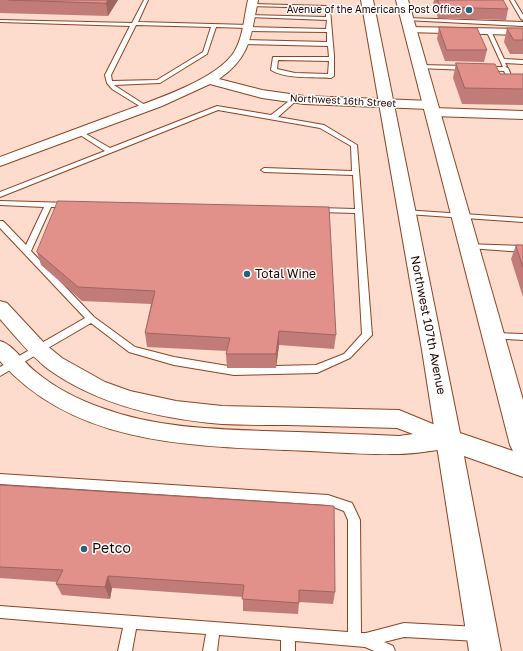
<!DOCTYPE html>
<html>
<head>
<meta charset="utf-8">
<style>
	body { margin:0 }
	canvas { display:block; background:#fddbcd }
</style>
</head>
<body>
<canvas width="523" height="651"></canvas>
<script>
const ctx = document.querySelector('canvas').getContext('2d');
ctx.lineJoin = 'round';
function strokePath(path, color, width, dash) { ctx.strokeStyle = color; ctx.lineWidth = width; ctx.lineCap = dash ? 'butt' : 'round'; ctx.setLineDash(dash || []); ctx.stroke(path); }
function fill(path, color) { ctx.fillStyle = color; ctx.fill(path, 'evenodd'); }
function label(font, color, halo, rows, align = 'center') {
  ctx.font = font + ' "Golos Text",sans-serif'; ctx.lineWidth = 3; ctx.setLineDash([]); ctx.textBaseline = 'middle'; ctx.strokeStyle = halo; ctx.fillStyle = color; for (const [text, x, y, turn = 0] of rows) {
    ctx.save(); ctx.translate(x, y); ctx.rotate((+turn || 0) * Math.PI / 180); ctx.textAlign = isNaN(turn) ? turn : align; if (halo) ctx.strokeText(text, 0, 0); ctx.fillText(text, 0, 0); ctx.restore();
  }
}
const lane = new Path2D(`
	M144,0h4l-10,22 111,3 1,1 -3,1 79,2 1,-9 -78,-3 -2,-1 2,-1 77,2v-7l-3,-2 -73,-2v-2h2l74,2 4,3 4,47v20l-3,2c-16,-1 -46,1 -60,-8l2,-13h56l-1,-11 -84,-2 -3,-2 3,-2 83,2v-10l-80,-1 -3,-2 3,-1 -31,-1 -9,27 -47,29 -46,2 34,22v2l-2,1 -34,-21 -5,-6 -2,-8 25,-49 -130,-4v-2l132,3zM136,25l75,2 -8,25 -46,28 -45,1 -1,-6zM278,60l51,1 -1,13 -33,-1 -18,-4z
	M510,0h4l9,15v5l-2,-1z
	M407,18l116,4v4l-118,-6v-1z
	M486,30l5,1 13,28 19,1v4l-18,-1 2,3 -2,1 3,1 3,7 12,1v4l-16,-2 -3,-7 -20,-1 -1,-1 3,-2h17z
	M420,65l47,1 3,2 -3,2 -49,-2 -1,-1z
	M293,98l5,1 -20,18 46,8 33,20 15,190 -22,23 -33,15 -83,2 -60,-10 -45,-13 -38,-29 -91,53v-9l85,-49 -85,-90v-7h3l23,24 18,-38 -44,-2v-4l71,2v4h-20l-20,44 63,66 41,30 39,10 60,10 82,-2 28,-11 18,-20 -7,-121 -37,-1 -4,-2 4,-2 37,1 -2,-34 -89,-3 -3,-2 3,-2 88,3 -1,-25 -31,-18 -102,-18 -218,87v-5l105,-41 -28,-18v-2h4l29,17 107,-42 54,9z
	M404,210l119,8v4l-116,-8 -4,-2z
	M466,244l57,2v6l-54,-4 -4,-2z
	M493,333l30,1v6l-33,-2 -2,-2z
	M0,474l328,21 24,8 8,17 1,113h5l38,-10 74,4 5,2 2,5 -2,5 -5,2 -74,-4 -20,5 9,4 2,5h-21l-9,-4 -70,-6v10h-14v-11l-62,-5 -2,16h-14l3,-17 -70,-5 -4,22h-14l5,-23 -123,-10v-12l348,26v-112l-4,-9 -16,-6 -328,-21z`);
const street = new Path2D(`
	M248,0h10c-7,35 -7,57 -39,79l43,11 42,6 127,5 5,1 1,3 -3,3 89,3v8l-91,-3 -5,-1 -2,-3 4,-3 -125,-5 -42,-6 -52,-14 -48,22 -162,60v-9c36,-13 72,-27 108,-40 34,-13 103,-34 124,-62 11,-14 12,-38 16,-55z
	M410,27l113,2v6l-117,-3 -1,-2 1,-2z
	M0,301l7,2 39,42 16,13 43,24 25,9 46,10 46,5 177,4 58,24 3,6 -3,6 -8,3c-17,1 -34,5 -51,5 -37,1 -75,-3 -112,-4 -101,-4 -214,-7 -286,-89v-20c14,4 24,22 36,31 19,16 43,28 66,36 51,19 107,21 161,23 45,1 91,3 136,5l14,-2 -16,-6c-36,-1 -72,-2 -109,-3 -22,0 -44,0 -66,-1 -61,-5 -124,-19 -174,-55 -18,-14 -33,-33 -48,-50z`);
const secondary = new Path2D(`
	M361,0h12l87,433 53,18 -3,-6 -114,-445h12l115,400v77l-59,-21 37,195h-32l-47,-301z`);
strokePath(lane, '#8b4422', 2);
strokePath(street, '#8b4422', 2);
strokePath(secondary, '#8b4422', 2);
fill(lane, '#fff');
fill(street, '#fff');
fill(secondary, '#fff');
fill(new Path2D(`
	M0,0h118l-10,16 -108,-3z
	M434,0h4l70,9 -2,11 -68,-2 -5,-14z
	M439,27l48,23 -3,12 -39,-1 -8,-22z
	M507,28h16v26h-13l-6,-12z
	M456,63l44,11h23v31l-61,-1 -9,-26z
	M516,245h7v52l-12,-38z
	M37,252l299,83 -2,14 -55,-4 -3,23h-49l-1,-14 1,-3 -80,-4 -2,-14 6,-29 -69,-3 -41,-36z
	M0,485l335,107 -2,12 -34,-2 -1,12 -55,-3v-14l-131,-9 -2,11 -48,-4 -6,-11 1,-2 -57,-4z`), '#c27c77');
fill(new Path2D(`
	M108,0h10l-10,16 -2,-13z
	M279,331v14l-3,23v-14z
	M108,576l4,12 -2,11 -5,-12z`), '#9e6561');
const building = new Path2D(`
	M9,0h99l-2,3z
	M438,0h65l5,9 -68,-2z
	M439,27l38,1 10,22h-40z
	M507,28h16v12h-9z
	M456,63l39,1 5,10h23v15l-58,-1z
	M58,201l271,6 7,128 -57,-4 -3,23h-50l4,-16 -85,-5 10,-42 -77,-4 -41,-35z
	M516,245h7v22z
	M0,485l334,21 1,86 -36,-2v13l-57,-4 2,-14 -136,-9 -3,11 -49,-3 7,-14 -63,-3z`);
fill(building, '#e2908a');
strokePath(building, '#9e6561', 1);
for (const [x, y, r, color] of [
	[469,10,4,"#246379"],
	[247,274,4,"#246379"],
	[84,549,4,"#246379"]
]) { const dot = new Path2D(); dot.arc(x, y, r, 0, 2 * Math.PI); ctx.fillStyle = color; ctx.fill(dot); strokePath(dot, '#fff', 1.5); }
label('10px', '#1f0400', '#fff', [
	["Avenue of the Americans Post Office",461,10]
], 'right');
label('10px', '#1f0400', '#fff', [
	["Northwest 16th Street",343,101,3]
]);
label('12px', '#1f0400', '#fff', [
	["Total Wine",255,274]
], 'left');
label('12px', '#1f0400', '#fff', [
	["Northwest 107th Avenue",428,325,79]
]);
label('14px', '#1f0400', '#fff', [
	["Petco",92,549]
], 'left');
</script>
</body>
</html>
